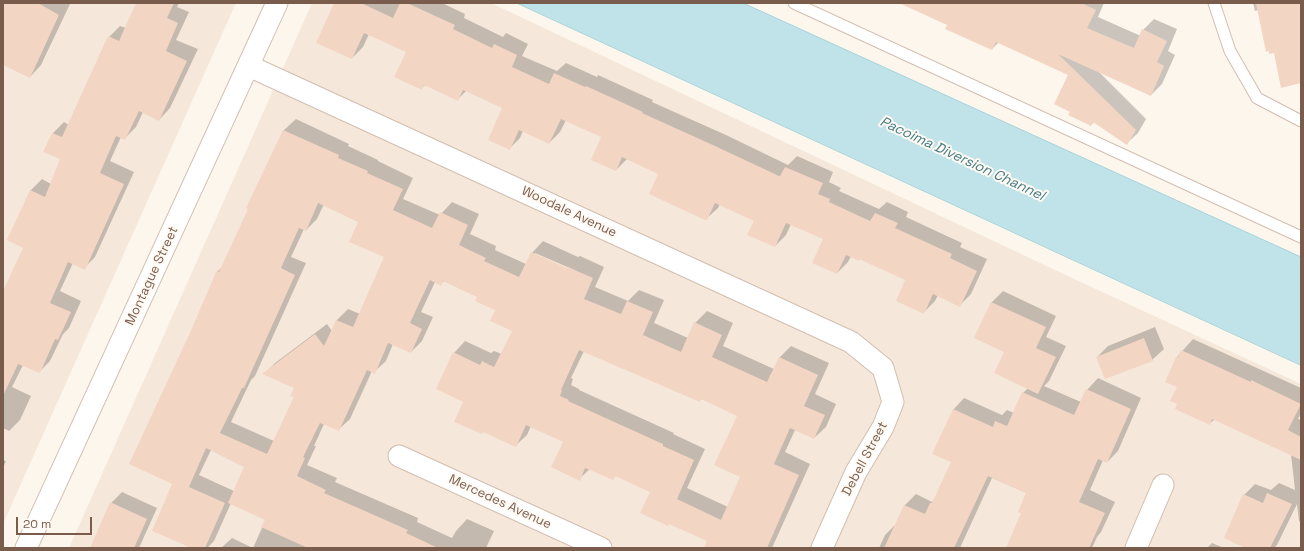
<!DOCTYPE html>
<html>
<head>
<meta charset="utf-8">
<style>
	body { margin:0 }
	#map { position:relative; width:1304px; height:551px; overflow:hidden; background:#fdf6ec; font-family:"Space Grotesk",sans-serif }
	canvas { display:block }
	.frame { position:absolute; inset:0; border:4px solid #7a5c4d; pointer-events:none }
	.scale { position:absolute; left:16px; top:517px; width:76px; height:18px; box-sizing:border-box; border:2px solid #7a5c4d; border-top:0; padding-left:5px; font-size:12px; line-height:14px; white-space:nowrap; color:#7a5c4d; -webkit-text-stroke:3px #fffaf3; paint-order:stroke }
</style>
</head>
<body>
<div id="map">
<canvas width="1304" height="551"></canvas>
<div class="frame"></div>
<div class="scale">20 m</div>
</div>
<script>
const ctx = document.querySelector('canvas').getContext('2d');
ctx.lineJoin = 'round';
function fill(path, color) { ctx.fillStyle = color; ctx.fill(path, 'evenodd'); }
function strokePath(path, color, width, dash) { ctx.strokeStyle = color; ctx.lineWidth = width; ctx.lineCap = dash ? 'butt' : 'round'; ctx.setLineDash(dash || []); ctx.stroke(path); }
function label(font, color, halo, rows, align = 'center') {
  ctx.font = font + ' "Space Grotesk",sans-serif'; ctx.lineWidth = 4; ctx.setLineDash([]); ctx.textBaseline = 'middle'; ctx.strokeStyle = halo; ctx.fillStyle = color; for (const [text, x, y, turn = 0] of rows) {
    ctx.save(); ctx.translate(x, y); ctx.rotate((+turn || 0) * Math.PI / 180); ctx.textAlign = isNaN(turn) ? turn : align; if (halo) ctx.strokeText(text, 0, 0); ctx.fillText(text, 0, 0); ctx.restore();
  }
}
fill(new Path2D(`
	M3,3h233l-233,521z
	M312,3h179l564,267 246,114v164h-1232z`), '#f5e8da');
const water = new Path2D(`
	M517,3h226l558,254v108z`);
fill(water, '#bfe3e8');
strokePath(water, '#a5d3da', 1);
fill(new Path2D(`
	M3,3l67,1 -29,61 -11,12 -27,-13z
	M137,3h42l-2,4 12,5 -13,28 22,9 -28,59 -11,12 -16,-8 -7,15 -11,11 -4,-1 -11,24 24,11 -39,85 -11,11 -11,-5 -13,28 21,10 -12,27 -6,6 -13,27 -11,11 -16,-7 -11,22 19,9 -11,24 -11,11 -6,-3v-139h2l20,-42 5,-56 12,-12 9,5 11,-25 -9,-26 11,-11 5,3 40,-88 11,-11 6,2z
	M336,3h106l23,11 -1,4 39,19 3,-4 22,11 -6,12 35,15 9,-8 31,14 1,-2 55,25 -1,2 74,33 62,30 9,-9 36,16 -4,10 12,6 -2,3 40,18 8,-7 21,10 -2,5 56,26 -2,4 27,12 -16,35 -11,11 -22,-10 -3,6 -11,11 -17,-32 -47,-22 -1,2 -8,-4 -3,6 -11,11 -13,-34 -33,-15 -5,11 -11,11 -20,-26 -35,-16 -2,4 -12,11 -46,-45 -33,-15 -11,11 -13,-33 -37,-17 -6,12 -11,11 -26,-12 -3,7 -11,11 -5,-41 -37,-18 -9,9 -32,-15 -5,5 -14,-37 -38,-18 -6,13 -11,11z
	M917,3h187l-6,14 43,19 2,-6 11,-11 23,10 -9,22 7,4 -13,29 -11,11 -53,-24 48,48 -8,14 -12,11 -31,-23 -4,4 -20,-14 -2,-37 -70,-32 -7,7 -44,-25z
	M1253,3h48v79l-27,-30 -16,-42 -3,1z
	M296,119l53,25 -1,2 30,14v1l35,17 -10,21 37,16 12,-13 27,12 -9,20 26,12 -1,4 31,14 6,-11 11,-12 35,16 2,-1 24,11 -9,20 33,14 11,-11 25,10 -10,23 34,15 7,-15 12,-12 26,12 -10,23 51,23 5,-11 12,-12 38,17 -14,31 21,10 -10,23 -12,11 -19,-8 -10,22 25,12 -38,84h-58l-6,-7 -57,-50 -35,-16 -3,4 -23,-10 -11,10 -15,-38 -33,-15 -4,9 -12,11 -31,-15 -2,2 -17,-32 -11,-48 11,-12 26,12 3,-2 8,3 12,-23 -18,-22 -18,-12 -34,-16 -4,3 -5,-2 -14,30 12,5 -11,24 -11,11 -18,-8 -7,17 -12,11 -2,-1 -22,48 -12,11 -14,-6 -10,22h2l-9,19 30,13 -2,4 83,36 -1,4 35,16 4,-7 11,-12 27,12 -8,17h-265l11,-10 21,10 13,-29 -35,-16 -17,38 -7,7h-15l-39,-18 21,-47 16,-147 28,-65 5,-5 27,-58 -2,-1 36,-77zM324,204l35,17 26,36 -25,57 -12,-5 -11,11 -5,11 -5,-7 -52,39 -11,11 31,13v9l-21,45 -43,-19 20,-42 4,-4 51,-113 -15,-6 13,-28 2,1 11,-11zM535,253l37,16 -1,2 -36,-16zM584,351l115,50 3,-2 36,16 3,61 -13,31 -41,-19 18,-39 -32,-15 1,-1 -95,-43v-1l-8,-4 2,-6 -2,-1zM211,450l34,17 -11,24 -35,-16z
	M1003,291l53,25 -10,21 20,9 -17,35 -5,5 37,16 6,-12 11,-12 43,20 -23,53 -11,11 -4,-2 -13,30 25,12 -14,30 -4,5 -5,11h-85l15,-35 5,-20 -35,-15 -32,70h-81l6,-13 11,-11 9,-19 11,-11 16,8 2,-2 18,-38 1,-52 11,-12 38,17 5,-5 7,3 9,-20 5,-5 -23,-36 -30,-14 17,-36z
	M1155,327l9,22 -12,11 -55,-3 11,-11z
	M1193,339l108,49v25l-3,6 3,1v102l-2,-1 -2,-17 -20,41 -3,3h-27l-3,-53 11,-11 16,6 8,-7 16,7 -4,-36 -76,-35 -6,5 -31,-20 -1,-47z
	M3,460l3,1 -3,7z
	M122,492l35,16 -18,40h-48l20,-45z
	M1212,543l12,5h-17z`), '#0003');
fill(new Path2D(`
	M3,3h35l21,12 -29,63 -27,-13z
	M136,3h38l-7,15 11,5 -12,28 21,10 -28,60 -20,-10 -14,29 -9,-4 -16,37 24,11 -39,86 -17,-8 -18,41 21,9 -13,28 -3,-1 -15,34 -22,-9 -15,32v-105l20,-43 -16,-8 23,-50 15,7 15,-38 -17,-7 9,-19 10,4 46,-101 11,5z
	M334,3h27l32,15 7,-15h7l48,22 -2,4 39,19 2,-4 23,11 -5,12 37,17 5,-11 31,14 1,-1 57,26 -1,1 73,33 64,30h1l5,-9 38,16 -5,11 12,5 -1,3 41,19 5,-8 23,10 -3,5 57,26 -2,4 27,13 -17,36 -27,-13 -9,20 -28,-13 9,-21 -46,-21v2l-13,-6 -9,19 -25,-11 11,-24 -37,-16 -11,24 -28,-12 7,-14 -39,-18 -8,17h-2l-56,-26 9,-20 -36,-17 -6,14 -25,-11 10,-23 -40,-18 -12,25 -30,-14 -9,20 -22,-10 14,-32 -39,-18 -5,11 -34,-16 -2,5 -28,-13 12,-25 -42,-19 -12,26 -36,-16z
	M899,3h182l15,7 -9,18 47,20 8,-19 25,12 -10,21 7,4 -13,30 -93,-42 78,76 -9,15 -34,-23 -2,4 -23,-11 2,-3 -16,-8 14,-29 -72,-33 -4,8 -47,-21 2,-4z
	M1256,3h45v80l-20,5 -7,-35 -5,1v-3l-3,1z
	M283,130l56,25 -1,3 30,13 -1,2 36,16 -10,21 39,18 8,-16 28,13 -9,20 27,13 -2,3 35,16 12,-25 36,16 1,-1 25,11 -9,21 37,15 6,-13 26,11 -10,23 38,17 13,-30 28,13 -10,22 55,25 12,-25 39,18 -14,31 21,9 -11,24 -24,-11 -16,36 25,11 -32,73h-63l3,-7 -38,-17 -1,2 -28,-13 10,-21 -35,-16 -2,4 -28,-12 -5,13 -29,-14 12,-25 -37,-17 -10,22 -33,-15 -1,2 -28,-12 9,-20 -27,-13 17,-37 27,13 2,-4 12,6 18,-36 -22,-10 5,-11 -20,-9 2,-4 -34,-16 -2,5 -11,-6 -20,43 12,6 -11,24 -23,-10 -13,31 -8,-4 -28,61 -19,-8 -17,34 2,1 -8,18 29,14 -2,3 84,37 -2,3 32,15h-130l-47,-21 4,-7 -37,-17 16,-36 -38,-19 -17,39 36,16 -20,45h-13l-40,-17 20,-47 -43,-20 60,-129 28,-65 2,2 29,-63 -2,-1zM318,203l40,19 -9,20 35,15 -31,70 -17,-7 -12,26 -9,-12 -53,40 32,14 -4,8 4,1 -27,57 -47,-21 22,-45h2l51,-113 -14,-7 18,-40 7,3zM579,350l121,52 1,-3 36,17 -23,49 26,12 -19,43 -44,-21 17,-39 -31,-14v-2l-95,-43 1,-1 -9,-4 2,-6h-1z
	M991,302l55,25 -10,21 20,9 -18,37 -44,-21 10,-21 -30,-14z
	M1144,338l9,23 -48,18 -9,-22z
	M1181,350l70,32v-2l50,24 -13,26 13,7v23l-89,-41 -2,6 -35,-16 2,-5 -7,-3 7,-14 -12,-5 11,-25h2z
	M1086,389l45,20 -24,54 -9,-4 -19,43 26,11 -16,35h-83l15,-35 -3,-1 8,-19 -38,-17 -34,72h-70l20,-43 21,9 5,-11h2l19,-41 -19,-8 21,-45 40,18 2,-6 12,5 15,-34 52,23z
	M1267,493l25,11 -22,44h-25l-21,-10 19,-44 20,9z
	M110,502l37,17 -13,29h-44z`), '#f3d5c3');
const service = new Path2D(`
	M794,3l507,234
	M1214,3l16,48 27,47 44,23`);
const minor = new Path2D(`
	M249,66l602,276 32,26 10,34 -10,25 -27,45 -34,76
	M399,456l202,92
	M26,548l251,-545
	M1136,548l27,-63`);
strokePath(service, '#d1beb0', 13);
strokePath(minor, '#d1beb0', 23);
strokePath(service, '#fff', 11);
strokePath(minor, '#fff', 21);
label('13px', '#7a5c4d', '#fffaf3', [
	["Woodale Avenue",569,212,25],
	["Montague Street",152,276,-65],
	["Debell Street",865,459,-62],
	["Mercedes Avenue",500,502,25]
]);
label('italic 14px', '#437c86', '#fffaf3', [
	["Pacoima Diversion Channel",962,159,25]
]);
</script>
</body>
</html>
